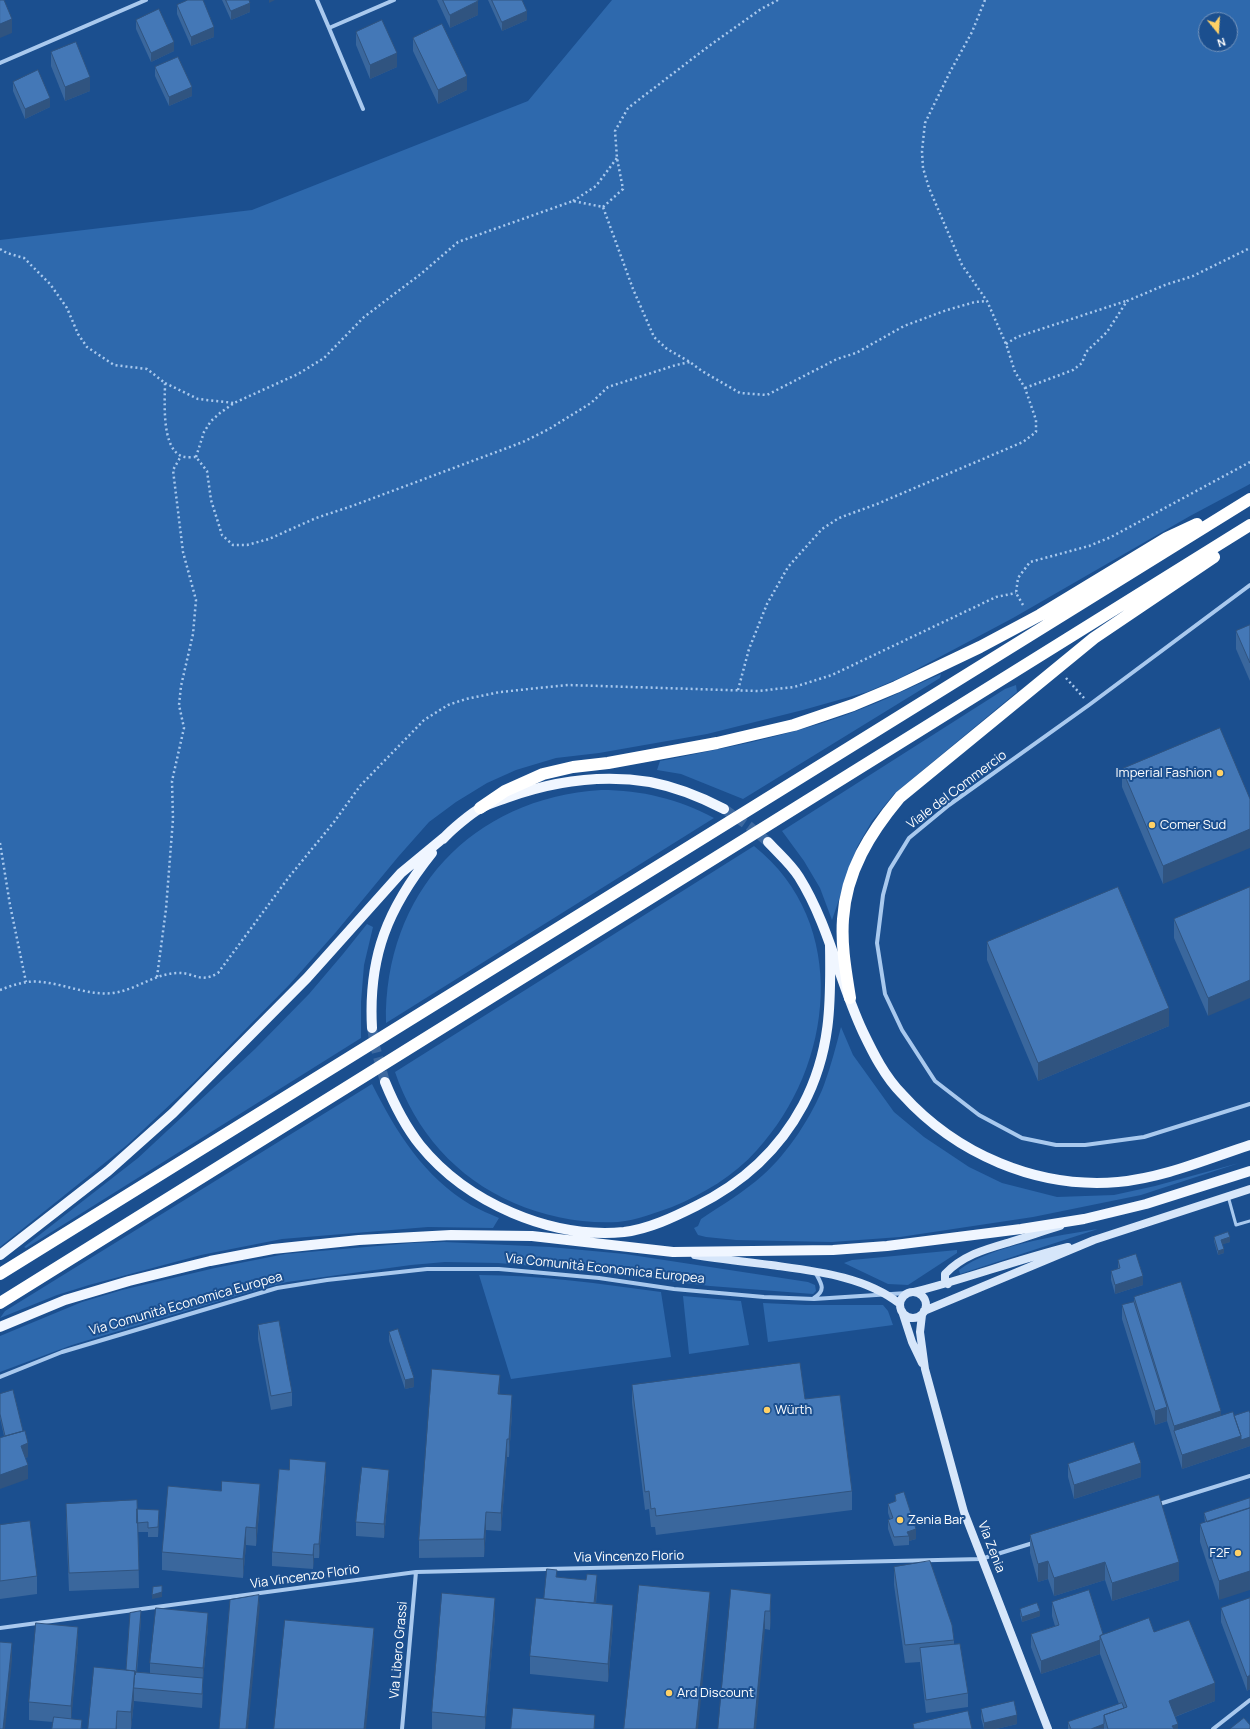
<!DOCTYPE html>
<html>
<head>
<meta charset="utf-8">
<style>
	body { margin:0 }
	#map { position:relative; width:1250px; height:1729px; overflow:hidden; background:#1b4f8f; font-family:Manrope,sans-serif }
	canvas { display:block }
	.north { position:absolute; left:1198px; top:12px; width:40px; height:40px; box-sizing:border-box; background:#1b4f8f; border:1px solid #7695bc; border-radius:50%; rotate:162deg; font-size:11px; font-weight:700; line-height:16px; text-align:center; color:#fff }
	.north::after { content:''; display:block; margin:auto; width:14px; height:18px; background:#ffd166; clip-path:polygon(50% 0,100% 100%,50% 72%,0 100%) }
</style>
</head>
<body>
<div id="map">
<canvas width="1250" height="1729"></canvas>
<div class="north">N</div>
</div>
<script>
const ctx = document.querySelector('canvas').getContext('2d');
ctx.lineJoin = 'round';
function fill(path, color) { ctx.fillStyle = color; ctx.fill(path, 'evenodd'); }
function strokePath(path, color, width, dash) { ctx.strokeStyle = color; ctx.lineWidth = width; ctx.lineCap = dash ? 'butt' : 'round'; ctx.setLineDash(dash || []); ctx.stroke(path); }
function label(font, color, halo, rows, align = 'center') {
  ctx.font = font + ' Manrope,sans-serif'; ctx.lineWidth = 4; ctx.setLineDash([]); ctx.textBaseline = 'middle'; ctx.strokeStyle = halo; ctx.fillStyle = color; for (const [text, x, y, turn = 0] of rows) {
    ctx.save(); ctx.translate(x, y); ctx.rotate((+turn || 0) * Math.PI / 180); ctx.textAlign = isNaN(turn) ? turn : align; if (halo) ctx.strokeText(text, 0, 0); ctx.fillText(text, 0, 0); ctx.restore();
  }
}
fill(new Path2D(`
	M612,0h638v484l-60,32 -177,102 -111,59 -35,15 -64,18 -96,24 -108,19 -43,5 -40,12 -29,13 -31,19 -27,20 -31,35 -62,75 -46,52 -97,99 -66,62 -127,102v-1007l252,-30 276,-109zM1206,20h24v24h-24z
	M941,674l-1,4 -197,121 -62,-25 -24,-4 3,-9c61,-12 124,-24 183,-45 34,-12 66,-28 98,-42z
	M1016,685l1,7 -123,102 -22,27 -15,26 -25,73 -12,-32 -16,-27 -22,-30 223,-142z
	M601,790c41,0 77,9 113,28l-328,205c-2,-130 86,-225 215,-233z
	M754,846c97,77 80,220 3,304 -23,26 -54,44 -85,57 -17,6 -35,13 -54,15 -36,2 -71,-5 -104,-19 -58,-25 -99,-72 -119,-131z
	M367,924l6,3 -9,38 -3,37v36l-335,210 -2,-1 114,-89 117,-109 54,-55 34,-40z
	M841,1027l12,28 41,57 30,25 45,30 33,16 55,14 57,-2 41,-9 84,-23 -98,32 -108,22 -133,20 -68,5 -96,-2 -30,-3 -8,-2 -4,-7 4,-2 3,-7c21,-14 43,-27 62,-44 25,-22 49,-59 61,-90 7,-19 12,-39 17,-58z
	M372,1084c24,48 52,93 99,121 9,5 19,9 28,13l-6,10 -65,-1 -146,12 -81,16 -112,30 -32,10 -57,23 5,-7z
	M1098,1229l-138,45 -1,-4c33,-25 98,-34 139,-41z
	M444,1242l106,5 75,7 183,28 7,3 1,6 -3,3 -103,-8 -141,-17 -71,-6 -53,-1 -34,3 -124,17 -24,6 -191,57 -72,27v-36l82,-34 40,-12 93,-22 70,-14 127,-11z
	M957,1250v3l-49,32 -20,-1 -44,-21 8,-3z
	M479,1275c61,0 122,9 182,17l10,65 -160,22z
	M683,1296l58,5 8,44 -60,9z
	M763,1303l43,2h77l5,6 5,14 -125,17z`), '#2e69ad');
strokePath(new Path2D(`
	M724,809l25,17 19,16
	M372,1028l3,18 10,36`), '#3d69a0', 10, [10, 5]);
strokePath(new Path2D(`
	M573,201l23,-15 21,-28
	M603,207l20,-18 -6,-31 -2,-27 13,-23 81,-62 52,-37 17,-9
	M0,249l7,4 17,5 26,26 17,24 11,26 9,13 27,18 33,4 18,14c0,18 -4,63 16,73 4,2 11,1 15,1l11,14 4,29 11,35 11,10h14l22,-6 47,-21 36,-12 171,-64 26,-13 42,-26 17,-16 68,-22 14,-3
	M1006,344l11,-7 109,-36
	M165,383l33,16 36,4
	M1025,388l48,-18 9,-7 4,-11 21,-20 20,-31 38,-16 28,-9 57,-28
	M196,457l8,-25 7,-11 9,-8 14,-10 64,-29 26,-16 40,-41 58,-44 36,-31 115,-41 30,6 30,82 21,48 13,12 23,13 12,9 38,22 27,2 70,-36 19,-6 48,-27 43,-16 28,-8 12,-1
	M1023,605l-7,-12 2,-15 12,-16 59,-16 22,-9 139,-75
	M1066,678l18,20
	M738,690l11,-41 18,-45 21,-37 34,-38 17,-11 38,-14 146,-62 13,-10v-12l-11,-32 -10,-16 -9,-28 -19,-43 -25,-36 -33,-77 -6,-20 -1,-17 3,-28 25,-51 22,-40 13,-32
	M0,843l10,62 16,77
	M157,977l9,-68 7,-90 -1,-38 12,-53 -5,-23 2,-19 12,-52 3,-34 -13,-48 -10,-82 8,-14
	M0,990c13,-5 27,-10 41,-8 24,2 48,14 72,11 23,-3 41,-19 64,-20 17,-1 23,11 41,0l71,-96 45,-55 26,-36 64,-66 24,-15 18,-6 34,-7 68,-7 190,6 36,-4 38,-12 164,-78 20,-4`), '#a9c9ee', 2.5, [2, 3]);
strokePath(new Path2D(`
	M1228,1196l8,29 14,-4`), '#a9c9ee', 3);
strokePath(new Path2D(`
	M317,0l12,28 65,-28
	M329,28l34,81
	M0,63l146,-63
	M1250,585l-161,120 -140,100 -40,33 -19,31 -7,26 -6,48 8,51 17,36 33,51 44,34 43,23 34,7h29l59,-8 106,-33
	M814,1298c13,-8 7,-15 1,-26
	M0,1377l62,-25 215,-64 50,-8 100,-11h72l100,9 75,11 90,8 50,2 93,-6
	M1156,1505l94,-29
	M0,1628l416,-56 565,-13 52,-16
	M402,1729l14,-157
	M1213,1729l37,-29`), '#a9c9ee', 4);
strokePath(new Path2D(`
	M695,1255c25,4 51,7 76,10 43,6 94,11 129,39
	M948,1284l-3,-4v-6c18,-19 41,-25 65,-32 17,-5 33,-11 50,-16
	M914,1292c52,-13 102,-32 154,-45
	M900 1305a13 13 0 1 1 26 0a13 13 0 1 1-26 0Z
	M902,1311l10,31 10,21
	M924,1311l170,-71 156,-51
	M922,1315l-2,17 5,37 39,143 84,217`), '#d6e6fa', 8);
strokePath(new Path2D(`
	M443,839c7,-8 28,-26 38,-31 7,-4 17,-7 25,-10 47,-17 95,-24 144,-16 26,5 51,15 74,27
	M768,842c10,11 23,22 31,35 30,48 40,104 64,155 10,21 22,45 39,62 54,60 135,95 216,88 45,-4 89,-23 132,-37
	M372,1028c-4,-72 16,-120 60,-175
	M385,1082c9,22 20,44 35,63 47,58 131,94 204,87 25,-3 50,-15 72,-26 45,-22 83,-56 107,-101 28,-53 28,-102 27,-160
	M0,1255l108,-84 65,-58 134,-135 94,-105 46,-38
	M0,1327l65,-27 64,-19 81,-20 63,-12 86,-9 92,-5 81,1 141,16 160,-2 54,-4 134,-17 63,-10 62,-15 104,-33`), '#f0f6ff', 10);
strokePath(new Path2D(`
	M480,808l25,-17 38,-17 30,-7 35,-4 109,-20 77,-18 59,-20 43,-18 84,-40 60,-32 127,-77 30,-14
	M850,998c-4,-26 -9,-52 -7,-79 3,-48 27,-86 57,-122l194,-159 120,-81
	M0,1274l1250,-775
	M0,1303l1250,-778`), '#fff', 12);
fill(new Path2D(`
	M222,0h27l1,12 -19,8z
	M437,0h41v15l-28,13z
	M488,0h34l5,20 -25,11z
	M177,5l37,32 -23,9 -14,-32z
	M136,20l38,31 -23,11 -15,-33z
	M356,32l41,35 -27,12 -14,-34z
	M413,38l54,52 -29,14 -25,-53z
	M51,52l39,39 -25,10 -14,-35z
	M155,67l37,29 -23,10 -14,-30z
	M13,82l37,25 -25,12 -12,-28z
	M1250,625v56l-14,-32v-18z
	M1122,769l128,30 -87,85 -41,-97z
	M1250,887l-42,129 -34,-78v-19z
	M987,942l182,84 -131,55 -51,-121z
	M1214,1237l16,5 -8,2 2,9 -6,2 -4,-14z
	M1118,1260l25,25 -28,9 -4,-14v-9l7,-2z
	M1134,1297l87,119h13l16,30 -68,23 -15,-48 -12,4 -33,-106v-14l12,-3z
	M258,1325l34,67v14l-21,4 -13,-71z
	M389,1332l25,55 -9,2 -16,-48z
	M632,1385l173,14 47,92v19l-196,25 -1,-8h-4l-2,-18 -4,1 -13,-107z
	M0,1394l28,63 -3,1 3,21 -24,-43 -4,-18z
	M500,1394l12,19 -3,44h-2l-6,74 -15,-1 -2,27 -65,1v-18z
	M1068,1464l73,13 -67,22 -6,-22z
	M326,1475l-7,83h-5l-1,11 -41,-3v-14z
	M389,1484l-5,54 -28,-2v-14z
	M895,1495l21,44 -7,2v4l-15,1 -6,-17v-9l2,-1 -2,-6v-9l7,-2z
	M1250,1498l-31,102 -19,-58v-18l5,-1 -1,-10z
	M260,1503l-4,43 -10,-1 -3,33 -81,-8v-18z
	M66,1504l71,5 22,10 -1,18h-10v-5h-10l1,56 -70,3 -3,-69z
	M0,1525l37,51v18l-37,5z
	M1030,1535l149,45 -67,21 -7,-21 -51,16 -6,-17 -10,3 -8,-29z
	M894,1567l60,73v4l14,49v14l-42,6 -6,-51 -15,1 -11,-78z
	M557,1577l40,12 -1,15 17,20 -5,58 -78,-8v-18l14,-57z
	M731,1589l40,23 -1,18 -5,-1z
	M1250,1598v91l-3,2 -26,-69v-14z
	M1052,1602l51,32 51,-2 61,69 -40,16 3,12h-110v-7l51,-18 -19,-50 -59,20 -10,-27v-13l24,-8 -3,-10z
	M1020,1609l20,7 -18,6 -2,-8z
	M495,1616l-10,113h-53v-17z
	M141,1620l-4,52 13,1v-10l58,-36 -5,53v12l-1,16 -68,-7 -3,28h-43l38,-59z
	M78,1645l-7,74 11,10 -29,-7 -24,-2v-18z
	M981,1709l36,15 -21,5h-12l-3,-11z`), '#3a679d');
fill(new Path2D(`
	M269,0h6l-6,3z
	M478,1v14l-28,13v-13z
	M250,3v9l-19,8v-9z
	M527,11v9l-25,11v-9z
	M12,19v14l-12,5v-14z
	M214,27v10l-23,9v-9z
	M174,42v9l-23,11v-9z
	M397,53v14l-27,12v-14z
	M467,76v14l-29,14v-14z
	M90,77v14l-25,10v-14z
	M192,87v9l-23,10v-9z
	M50,98v9l-25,12v-10z
	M1250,829v19l-87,36v-18z
	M1250,980v18l-42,18v-18z
	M1169,1008v18l-131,55v-18z
	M1230,1237v5l-9,3v-5z
	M1224,1249v4l-6,2v-4z
	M1143,1276v9l-28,9v-9z
	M500,1375v18l-2,19v-18z
	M414,1378v9l-9,2v-9z
	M512,1395v18l-3,44v-18z
	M1167,1407v14l-12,4v-14z
	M1221,1411v18l-47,2v-5z
	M1241,1436l9,1v9l-68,23v-14z
	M507,1439v18l-6,74v-18z
	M28,1443v14l-7,3v-14z
	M326,1462v13l-7,83v-14z
	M1141,1463v14l-67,22v-14z
	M28,1465v14l-28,10v-14z
	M389,1470v14l-5,54v-14z
	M260,1484v19l-4,43v-18z
	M159,1510v9l-1,18v-10z
	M486,1512v18l-2,27v-18z
	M246,1527v18l-3,33v-19z
	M916,1529v10l-7,2v-5l-2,-4z
	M314,1544v14l-1,11v-14z
	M1048,1561v18l-10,3v-18z
	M1105,1562v18l-51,16v-18z
	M1179,1562v18l-67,21v-18z
	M1250,1571v19l-31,10v-19z
	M597,1575v14l-3,33v-14z
	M162,1592v5l-10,2v-4z
	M710,1592v18l-12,119h-2z
	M771,1594v18l-1,18v-19z
	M259,1595v13l1,-8v5l-12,124h-2z
	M495,1598v18l-10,113v-12z
	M613,1605v19l-5,58v-18z
	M141,1611v9l-6,69v-9z
	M765,1611v18l-9,100h-2z
	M1040,1611v5l-18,6v-5z
	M208,1613v14l-5,53v12l-1,16 1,-40z
	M78,1627v18l-7,79v-18z
	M374,1628v18l-8,83h-2z
	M1100,1640v14l-59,20v-13z
	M12,1643v18l-7,68h-2z
	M135,1671l-1,17v13l-3,28v-17z
	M1250,1675v14l-3,2v-14z
	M1215,1683v18l-46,18v-18z
	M117,1711v18h-1z
	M595,1715v14h-1z
	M1017,1715v9l-21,5h-12v-6z
	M1104,1724v5h-13z
	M1178,1724v5h-6v-3z`), '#305480');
const building = new Path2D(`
	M0,0h4l8,19 -12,5z
	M188,0h15l11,27 -23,10 -14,-32z
	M226,0h23l1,3 -19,8z
	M443,0h35v1l-28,14z
	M492,0h30l5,11 -25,11z
	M159,9l15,33 -23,11 -15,-33z
	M382,20l15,33 -27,12 -14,-33z
	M442,24l25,52 -29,14 -25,-52z
	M76,42l14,35 -25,10 -14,-35z
	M178,57l14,30 -23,10 -14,-30z
	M38,70l12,28 -25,11 -12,-27z
	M1250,625v38l-14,-32z
	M1220,728l30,71v30l-87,37 -41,-97z
	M1118,887l51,121 -131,55 -51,-121z
	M1250,887v93l-42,18 -34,-79z
	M1228,1232l2,5 -9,3 3,9 -6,2 -4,-14z
	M1136,1254l7,22 -28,9 -4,-14 9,-3 -2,-8z
	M1181,1282l40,129 -47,15 -40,-129z
	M1134,1302l33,105 -12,4 -33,-106z
	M279,1321l13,71 -21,4 -13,-71z
	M398,1329l16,49 -9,2 -16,-48z
	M800,1363l5,36 35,-4 12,96 -196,25 -1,-8 -4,1 -2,-18 -4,1 -13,-107z
	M432,1369l68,6 -2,19 14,1 -3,44h-2l-6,74 -15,-1 -2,27 -65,1z
	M13,1390l10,41 -18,5 -5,-22v-20z
	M1249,1411l1,2v24l-9,3v-4l-7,-20z
	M1233,1412l8,24 -59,19 -8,-24z
	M25,1431l3,12 -7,3 7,19 -28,10v-37z
	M1134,1442l7,21 -67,22 -6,-21z
	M290,1459l36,3 -7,82h-5l-1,11 -41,-3 7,-83 10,1z
	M362,1467l27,3 -5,54 -28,-2z
	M222,1481l38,3 -4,44 -10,-1 -3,32 -81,-7 6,-66 53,5z
	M904,1492l12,37 -9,3 2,4 -15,1 -6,-17 5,-2 -5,-14 8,-3 -1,-6z
	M1159,1495l20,67 -67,21 -7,-21 -51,16 -6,-17 -10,3 -8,-29z
	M1250,1498v10l-43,14 -3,-9z
	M137,1500l2,70 -70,3 -3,-69z
	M1250,1508v63l-31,10 -19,-57z
	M137,1509l22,1 -1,17 -10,1v-6l-11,1z
	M30,1521l7,55 -37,5v-56z
	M930,1561l22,64 2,15 -49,5 -11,-78z
	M547,1569l10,1 -1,7 30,3 1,-6 10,1 -3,28 -50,-4z
	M639,1585l71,7 -14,137h-72z
	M162,1586v6l-10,3 1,-8z
	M731,1589l40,5 -1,17h-5l-11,118h-36z
	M1089,1590l14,44 -3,2v4l-59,21 -10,-27 28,-9 -7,-23z
	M442,1593l53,5 -10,119 -53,-5z
	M259,1595l-13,134h-27l11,-129z
	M536,1598l77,7 -5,59 -78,-8z
	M1250,1598v77l-3,2 -26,-69z
	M1037,1603l3,8 -18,6 -2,-8z
	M156,1608l52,5 -5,55 -53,-5z
	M141,1611l-5,61 -1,3v-4l-9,-1 4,-57z
	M1149,1618l5,14 35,-12 26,63 -46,18 9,23 -6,2 2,3h-66l-4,-14 23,-8 -27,-71z
	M285,1620l89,8 -10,101h-90z
	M36,1623l42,4 -7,79 -42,-4z
	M0,1642l12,1 -9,86h-3z
	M960,1644l8,49 -42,7 -6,-52z
	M94,1667l41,4 -4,41 -14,-1 -1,18h-28z
	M135,1672l68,6 -1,16 -68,-6z
	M1014,1701l3,14 -33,8 -3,-14z
	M1122,1703l2,5 -20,7v9l-13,5h-20l-3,-7z
	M513,1708l82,7 -1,14h-83z
	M968,1711l4,18h-58l-1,-5z
	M54,1717l28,3 -1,9h-29z
	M1244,1718l6,7v4h-20z`);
fill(building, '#4478b7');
strokePath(building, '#305480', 1);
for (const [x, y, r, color] of [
	[1220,773,4,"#ffd166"],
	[1152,825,4,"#ffd166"],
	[767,1410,4,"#ffd166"],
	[900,1520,4,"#ffd166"],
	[1238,1553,4,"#ffd166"],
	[669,1693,4,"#ffd166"]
]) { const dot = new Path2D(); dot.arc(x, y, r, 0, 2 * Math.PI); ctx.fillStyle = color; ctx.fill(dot); strokePath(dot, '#1b4f8f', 1.5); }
label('13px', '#fff', '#1b4f8f', [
	["Imperial Fashion",1212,773,"right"],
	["Comer Sud",1160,825],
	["Würth",775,1410],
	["Zenia Bar",908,1520],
	["F2F",1230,1553,"right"],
	["Ard Discount",677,1693]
], 'left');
label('13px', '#fff', '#1b4f8f', [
	["Viale del Commercio",957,790,-37],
	["Via Comunità Economica Europea",605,1269,6],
	["Via Comunità Economica Europea",186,1304,-16],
	["Via Zenia",991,1547,69],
	["Via Vincenzo Florio",629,1557,-1],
	["Via Vincenzo Florio",305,1577,-8],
	["Via Libero Grassi",399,1650,-85]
]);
</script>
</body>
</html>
